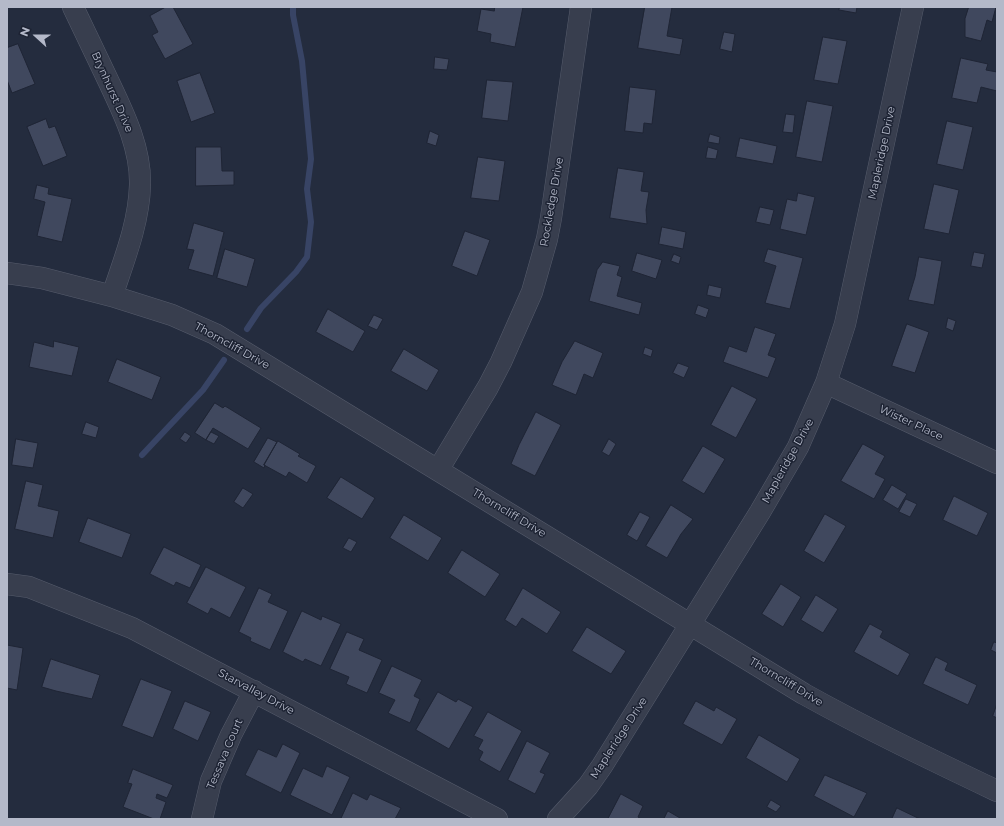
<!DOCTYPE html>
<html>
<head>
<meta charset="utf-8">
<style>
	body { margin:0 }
	#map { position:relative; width:1004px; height:826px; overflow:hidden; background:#242c3e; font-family:Montserrat,sans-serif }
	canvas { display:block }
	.frame { position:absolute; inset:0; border:8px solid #b4b9c9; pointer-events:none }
	.north { position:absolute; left:16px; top:16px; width:40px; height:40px; -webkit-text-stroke:3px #1d2333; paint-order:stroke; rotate:291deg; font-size:11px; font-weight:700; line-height:16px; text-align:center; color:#b4b9c9 }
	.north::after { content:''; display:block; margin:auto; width:14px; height:18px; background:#b4b9c9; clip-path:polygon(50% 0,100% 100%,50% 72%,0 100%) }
</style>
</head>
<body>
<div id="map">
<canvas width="1004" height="826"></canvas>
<div class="frame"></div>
<div class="north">N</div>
</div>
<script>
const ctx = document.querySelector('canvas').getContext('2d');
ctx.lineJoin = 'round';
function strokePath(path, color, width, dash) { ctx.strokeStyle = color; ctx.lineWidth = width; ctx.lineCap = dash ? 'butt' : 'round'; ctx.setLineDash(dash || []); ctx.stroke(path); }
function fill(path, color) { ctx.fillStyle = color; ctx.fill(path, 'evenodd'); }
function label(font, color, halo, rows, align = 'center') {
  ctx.font = font + ' Montserrat,sans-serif'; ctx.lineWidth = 3; ctx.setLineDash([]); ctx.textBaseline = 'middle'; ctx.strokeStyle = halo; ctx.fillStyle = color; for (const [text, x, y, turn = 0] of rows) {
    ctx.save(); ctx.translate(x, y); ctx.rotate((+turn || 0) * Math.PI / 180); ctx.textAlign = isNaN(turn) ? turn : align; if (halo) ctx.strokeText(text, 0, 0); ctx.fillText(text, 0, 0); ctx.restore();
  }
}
strokePath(new Path2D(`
	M247,329l14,-21 35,-36 11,-15 4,-35 -4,-33 4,-30 -9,-98 -9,-46v-8
	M142,455l61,-65 21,-30`), '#384465', 6);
const building = new Path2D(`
	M166,7h7l20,37 -28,15 -13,-24 6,-3 -8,-16z
	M495,7h28l-8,40 -25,-5 1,-8 -14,-3 4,-22 13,2z
	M645,7h27l-5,29 16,3 -3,16 -42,-7z
	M840,7h17l-1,6 -17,-3z
	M969,7h27l-4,15 -5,-2 -6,21 -16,-4v-18z
	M724,32l11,2 -3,18 -12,-3z
	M823,37l24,4 -9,43 -24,-4z
	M18,44l17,40 -23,9 -5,-13v-32z
	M435,57l14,2 -2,11 -13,-1z
	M961,58l27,6 -2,6 11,2v19l-16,-4 -4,16 -25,-5z
	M200,73l15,40 -24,9 -14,-41z
	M487,80l26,2 -5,39 -26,-3z
	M630,87l26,3 -4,34 -8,-1 -1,10 -18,-2z
	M807,101l26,5 -11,56 -26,-5z
	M786,114l9,1 -2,18 -10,-1z
	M46,119l3,9 6,-2 12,30 -24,10 -16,-39z
	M947,121l26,6 -10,43 -26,-6z
	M430,131l9,4 -3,11 -9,-3z
	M710,134l10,3 -1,7 -11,-2z
	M740,138l37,8 -4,18 -37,-7z
	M196,147h25l1,24h12v14l-38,1z
	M708,147l10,3 -2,9 -10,-1z
	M478,157l27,4 -6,40 -28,-3z
	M618,168l26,4 -3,19 8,1 -3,18 1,14 -37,-6z
	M934,184l25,6 -10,44 -25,-5z
	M37,185l12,3 -1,6 24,5 -10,43 -25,-6 8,-34 -11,-3z
	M798,193l17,4 -9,38 -26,-6 7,-30 9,2z
	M760,207l14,3 -4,15 -14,-3z
	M194,223l30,9 -11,44 -25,-7 6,-19 -7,-1z
	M662,227l24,5 -3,17 -24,-5z
	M465,231l25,9 -13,36 -25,-10z
	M225,249l30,10 -8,28 -30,-9z
	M768,249l35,9 -13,51 -25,-6 11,-37 -12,-4z
	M974,252l11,2 -3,14 -11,-2z
	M637,253l25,7 -6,19 -24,-8z
	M674,254l7,3 -2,7 -8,-3z
	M919,257l23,4 -8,44 -26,-5 7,-23z
	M603,262l17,4 -3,9 5,2 -5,19 25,7 -3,12 -50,-14 8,-31z
	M709,285l13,3 -2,10 -13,-3z
	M698,305l11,4 -3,9 -11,-4z
	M328,309l37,22 -12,21 -37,-20z
	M374,315l9,4 -6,11 -9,-4z
	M948,318l8,3 -3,10 -7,-3z
	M907,324l22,8 -14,41 -23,-7z
	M755,327l21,7 -8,21 8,3 -8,20 -45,-16 6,-16 17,6z
	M54,341l25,6 -7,29 -43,-9 5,-25 19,5z
	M575,341l28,12 -10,25 -9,-4 -8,21 -24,-10 10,-23z
	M645,347l8,3 -2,7 -8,-3z
	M404,349l35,21 -12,21 -36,-20z
	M117,359l44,18 -9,23 -44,-18z
	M678,363l11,4 -5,11 -11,-5z
	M732,386l25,13 -21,39 -25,-13z
	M215,403l8,5 2,-2 36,22 -13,21 -35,-21 -7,12 -11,-7z
	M536,412l25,13 -26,51 -24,-12 8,-19z
	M86,422l13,5 -3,11 -14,-4z
	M185,432l6,4 -5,7 -6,-4z
	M211,432l8,4 -5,8 -8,-4z
	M268,438l9,4 -13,23h1l-1,3 -10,-6z
	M16,439l22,4 -5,25 -21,-3z
	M609,439l7,5 -7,12 -7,-4z
	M278,441l22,13 -2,2 18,10 -9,17 -18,-11 -3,5 -22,-12z
	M863,444l22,12 -10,18 10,5 -11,20 -33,-18z
	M703,446l22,13 -21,35 -22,-13z
	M341,477l34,21 -13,21 -35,-21z
	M26,481l17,4 -5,21 21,5 -6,27 -38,-9z
	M892,485l15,9 -9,15 -15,-9z
	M243,488l10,6 -10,14 -9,-6z
	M954,496l34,17 -11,23 -34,-16z
	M906,499l11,5 -7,13 -11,-5z
	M671,505l22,14 -12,15 -14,24 -21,-12z
	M640,512l10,5 -13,24 -10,-6z
	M825,514l21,12 -22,37 -20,-12z
	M404,515l38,23 -14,23 -38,-23z
	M88,518l43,16 -9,24 -43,-16z
	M349,538l8,4 -6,10 -8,-4z
	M164,547l37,18 -11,23 -14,-6 -2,4 -24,-12z
	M462,550l38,24 -15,23 -37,-24z
	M206,567l40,20 -16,31 -19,-10 -3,6 -21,-11z
	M781,584l20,13 -18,30 -21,-13z
	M259,588l13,6 -4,8 20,9 -18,39 -20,-9 1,-3 -12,-6z
	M523,588l38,24 -14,22 -25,-16 -6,9 -11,-7z
	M816,595l22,14 -15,24 -22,-13z
	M302,611l19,9 1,-4 19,8 -20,42 -16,-7 -2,3 -20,-10z
	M870,624l13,7 -3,6 30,17 -12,22 -44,-24z
	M587,627l39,24 -15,23 -39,-23z
	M347,632l17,7 -5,11 23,10 -15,33 -21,-9 3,-7 -19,-8z
	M994,642l3,1v10l-6,-3z
	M7,645l16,3 -6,42 -10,-2z
	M936,657l12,6 -3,7 32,15 -9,20 -45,-21z
	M51,659l49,16 -8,24 -36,-8 -14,-4z
	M392,666l30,14 -8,16 6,3 -10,24 -22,-10 7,-13 -16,-7z
	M141,679l31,12 -19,47 -31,-12z
	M438,692l18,10 2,-3 15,8 -24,42 -33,-19z
	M185,701l26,11 -13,29 -25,-12z
	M696,701l18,10 2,-4 21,12 -15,26 -39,-21z
	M997,704v14l-4,-2z
	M488,712l34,19 -22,41 -21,-12 4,-8 -5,-3 5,-9 -9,-4z
	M759,735l41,24 -13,23 -41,-24z
	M527,741l23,12 -10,19 5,2 -10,20 -27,-14z
	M283,744l17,9 -19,40 -36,-18 13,-26 18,8z
	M327,766l23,11 -18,38 -42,-20 13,-27 19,9z
	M133,769l40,16 -6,13 -10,-4 -1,4 10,4 -6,17h-6l-31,-12 9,-23 -4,-1z
	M825,775l42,18 -13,24 -40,-21z
	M353,793l14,7 3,-6 31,14 -6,11h-54z
	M621,794l22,12 -5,11 3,2h-33z
	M771,800l10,6 -5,6 -9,-5z
	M897,808l23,11h-28z
	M668,811l12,7v1h-16z`);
fill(building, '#40485e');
strokePath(building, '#1f2535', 1);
const minor = new Path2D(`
	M73,7c11,23 22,46 33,69 16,34 35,70 34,109 -1,38 -16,75 -28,111
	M7,273l35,5 70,18 60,19 43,19 589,360c63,35 128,66 193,97
	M826,383l171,80
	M438,470l50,-83 13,-25 31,-70 15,-53 4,-21 30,-211
	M7,584l22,3 103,41 365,191
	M202,819l9,-38 20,-46 23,-44
	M558,819l30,-33 14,-20 158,-254 38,-65 28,-64 19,-59 68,-317`);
strokePath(minor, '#565c6c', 22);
strokePath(minor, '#383e4e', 21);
label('11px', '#b4b9c9', '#1d2333', [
	["Brynhurst Drive",112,92,66],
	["Mapleridge Drive",882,153,-78],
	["Rockledge Drive",552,202,-80],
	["Thorncliff Drive",232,346,29],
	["Wister Place",911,423,25],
	["Mapleridge Drive",788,461,-61],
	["Thorncliff Drive",509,513,31],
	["Thorncliff Drive",786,682,31],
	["Starvalley Drive",256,692,28],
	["Mapleridge Drive",619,738,-57],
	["Tessava Court",225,754,-67]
]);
</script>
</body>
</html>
